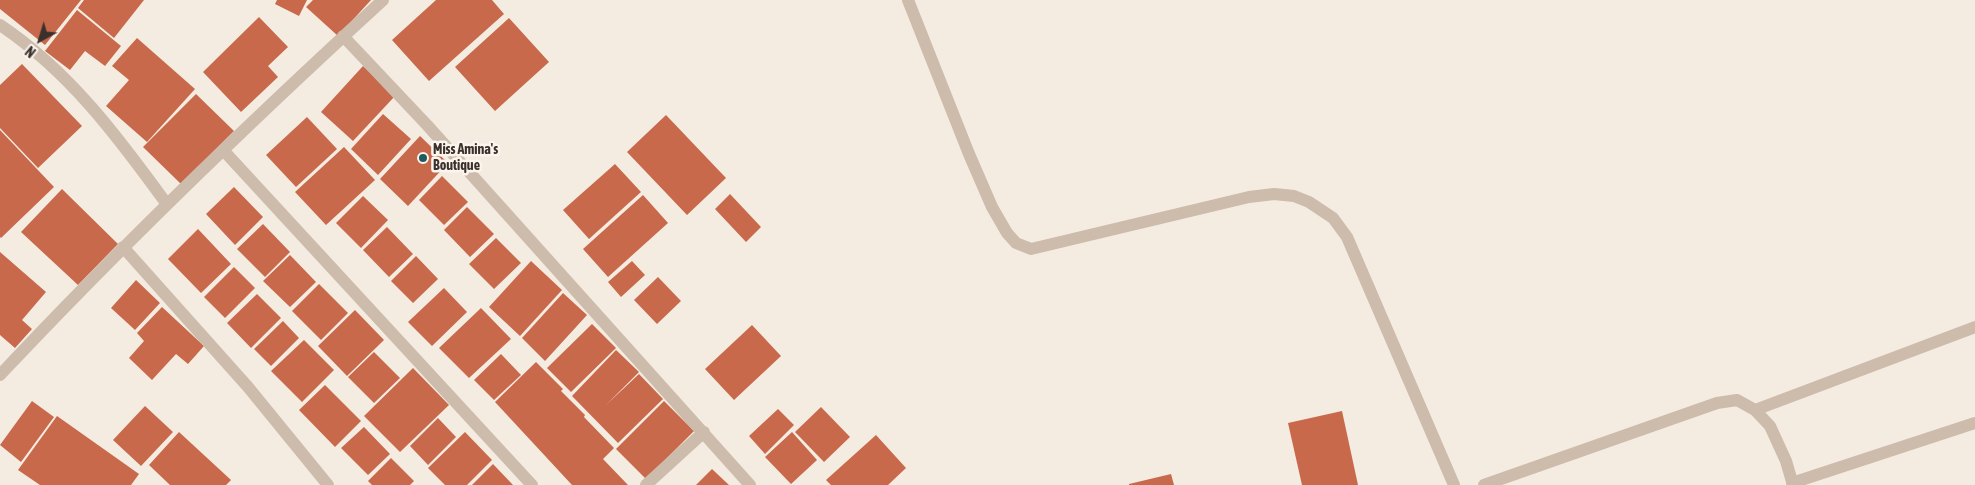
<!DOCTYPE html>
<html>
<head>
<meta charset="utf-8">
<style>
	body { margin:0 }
	#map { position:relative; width:1975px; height:485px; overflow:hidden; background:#f4ebe1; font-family:"Asap Condensed",sans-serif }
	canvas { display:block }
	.north { position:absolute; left:15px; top:15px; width:50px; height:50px; -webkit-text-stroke:4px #fbf5ee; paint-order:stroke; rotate:219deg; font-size:14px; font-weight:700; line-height:20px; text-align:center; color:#3b302b }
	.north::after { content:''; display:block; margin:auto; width:18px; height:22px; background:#3b302b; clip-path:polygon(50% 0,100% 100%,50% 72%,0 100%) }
</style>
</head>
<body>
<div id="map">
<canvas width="1975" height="485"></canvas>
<div class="north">N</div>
</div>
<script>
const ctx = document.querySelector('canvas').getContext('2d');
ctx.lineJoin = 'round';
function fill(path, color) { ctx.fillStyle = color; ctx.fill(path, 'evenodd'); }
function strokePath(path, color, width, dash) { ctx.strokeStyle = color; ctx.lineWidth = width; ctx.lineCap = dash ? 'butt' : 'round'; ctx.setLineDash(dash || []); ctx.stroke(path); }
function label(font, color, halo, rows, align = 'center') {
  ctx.font = font + ' "Asap Condensed",sans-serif'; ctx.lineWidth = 5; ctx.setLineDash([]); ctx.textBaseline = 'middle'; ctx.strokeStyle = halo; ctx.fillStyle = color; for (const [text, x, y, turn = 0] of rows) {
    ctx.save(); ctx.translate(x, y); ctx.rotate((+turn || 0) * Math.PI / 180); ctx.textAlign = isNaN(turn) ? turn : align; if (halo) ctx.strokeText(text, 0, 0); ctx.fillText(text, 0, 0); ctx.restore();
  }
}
fill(new Path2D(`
	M0,0h81l-36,45 -45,-36z
	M84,0h60l-30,38 -36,-30z
	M277,0h30l-8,16 -24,-12z
	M313,0h58l-33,36 -32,-29z
	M436,0h56l12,14 -75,67 -37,-41z
	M77,10l44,36 -16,20 -20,-15 -15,19 -25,-19z
	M259,17l29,30 -20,19 10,11 -37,35 -38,-40z
	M509,18l40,44 -54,49 -40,-44z
	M137,38l58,51 -48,53 -41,-36 23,-26 -17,-14z
	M22,64l60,62 -44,42 -38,-40v-43z
	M363,66l32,30 -42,45 -32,-29z
	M196,94l38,37 -53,53 -38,-37z
	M383,114l28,25 -33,36 -27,-26z
	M666,115l60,63 -39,37 -60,-63z
	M307,117l30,32 -41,38 -30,-32z
	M0,130l54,57 -53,51 -1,-1z
	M420,136l28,27 -40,43 -28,-27z
	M344,147l31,33 -49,45 -31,-33z
	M615,164l26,28 -52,47 -26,-29z
	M442,176l26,26 -24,23 -25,-25z
	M234,187l29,30 -28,28 -29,-31z
	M62,189l56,55 -40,41 -57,-53z
	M730,194l31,33 -15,15 -31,-33z
	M643,195l25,28 -60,54 -25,-28z
	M363,196l25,24 -27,28 -25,-25z
	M467,207l27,27 -24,23 -26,-27z
	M263,224l27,28 -25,25 -28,-28z
	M387,227l26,27 -24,23 -26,-27z
	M198,229l33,35 -30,29 -33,-34z
	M496,238l25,25 -27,26 -25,-25z
	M0,252l46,40 -24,28 10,9 -17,19 -15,-13z
	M290,255l26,27 -26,25 -27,-26z
	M416,256l22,23 -25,24 -22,-22z
	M531,261l31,29 -42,46 -31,-29z
	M632,261l13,14 -24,22 -13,-15z
	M234,267l21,21 -30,30 -21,-21z
	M658,277l23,24 -24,23 -23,-24z
	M136,280l24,23 -25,27 -24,-22z
	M319,284l29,29 -27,27 -29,-29z
	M444,288l23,24 -35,34 -24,-24z
	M563,293l24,22 -42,46 -23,-23z
	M257,294l24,24 -30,30 -24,-25z
	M162,307l42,39 -16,18 -12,-10 -24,26 -23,-22 15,-17 -7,-8z
	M481,308l30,31 -42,39 -30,-30z
	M355,310l29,30 -37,36 -29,-30z
	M283,321l16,17 -28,28 -17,-17z
	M592,324l24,24 -45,44 -24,-24z
	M752,325l29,31 -47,44 -29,-31z
	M304,340l30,30 -32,32 -31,-31z
	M616,350l23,22 -33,33 33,-31 24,25 -45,44 -46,-47z
	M374,352l26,26 -26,25 -26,-26z
	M501,354l20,21 -27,25 -20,-20z
	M536,362l27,27 -2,2 24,24 -1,2 30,31 -11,11 25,26h-56l-77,-83z
	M413,368l36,37 -49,47 -36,-36z
	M325,385l36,36 -26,26 -36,-37z
	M32,401l22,16 -33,45 -21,-17z
	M664,401l30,30 -48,48 -30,-30z
	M145,406l28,26 -32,34 -28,-26z
	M821,407l29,30 -26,25 -29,-30z
	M778,409l16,16 -29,29 -16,-18z
	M1342,411l16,74h-56l-14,-62z
	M57,416l82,58 -8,11h-91l-22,-15z
	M438,418l18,19 -28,28 -18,-19z
	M364,427l26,27 -22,21 -27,-27z
	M179,432l52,48 -5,5h-56l-21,-20z
	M465,432l27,28 -25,25h-22l-17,-17z
	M792,432l25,28 -26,24 -26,-27z
	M876,435l30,33 -18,17h-57l-5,-5z
	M391,458l23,23 -4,4h-38l-4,-4z
	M493,464l20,21h-41z
	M712,469l17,16h-33z
	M1171,474l3,11h-45v-1z`), '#c8694b');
strokePath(new Path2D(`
	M908,0l61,154 23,53 15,26 9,10 15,6 218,-52 25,-3 20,2 15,6 24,16 14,19 107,248
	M0,25c69,46 118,112 166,178
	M343,36l84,89 323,360
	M224,151l308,334
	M123,247l125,140 80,98
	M0,375c122,-130 251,-254 383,-375
	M1755,410l220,-83
	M1792,483l183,-60
	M646,485l58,-53
	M1484,485l233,-82 20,-3 18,10 15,16 16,35 7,24`), '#cdbbac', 12);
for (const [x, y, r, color] of [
	[423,158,5,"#1f5a5e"]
]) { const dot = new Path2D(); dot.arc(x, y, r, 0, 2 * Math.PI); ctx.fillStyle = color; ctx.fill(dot); strokePath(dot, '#fbf5ee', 2); }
label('bold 14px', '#3b302b', '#fbf5ee', [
	["Miss Amina's",433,150],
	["Boutique",433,166]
], 'left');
</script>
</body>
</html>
